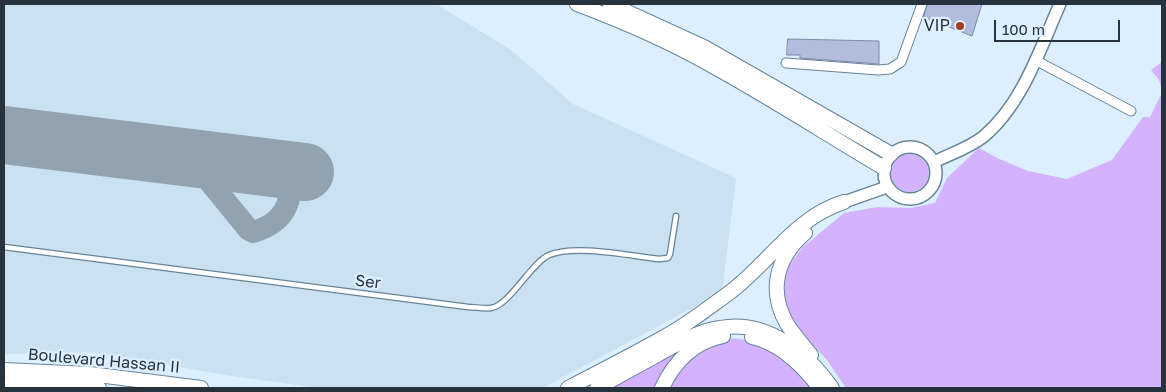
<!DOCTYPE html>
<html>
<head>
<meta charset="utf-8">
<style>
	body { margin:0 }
	#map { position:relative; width:1166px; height:392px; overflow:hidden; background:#dceffe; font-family:"Golos Text",sans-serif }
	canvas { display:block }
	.frame { position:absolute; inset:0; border:5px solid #26323c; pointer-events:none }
	.scale { position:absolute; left:994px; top:20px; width:126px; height:22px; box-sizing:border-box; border:2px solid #26323c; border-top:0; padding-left:6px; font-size:15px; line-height:18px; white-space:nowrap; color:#26323c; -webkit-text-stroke:4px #dceffe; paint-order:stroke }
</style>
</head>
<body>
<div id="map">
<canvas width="1166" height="392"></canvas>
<div class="frame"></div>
<div class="scale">100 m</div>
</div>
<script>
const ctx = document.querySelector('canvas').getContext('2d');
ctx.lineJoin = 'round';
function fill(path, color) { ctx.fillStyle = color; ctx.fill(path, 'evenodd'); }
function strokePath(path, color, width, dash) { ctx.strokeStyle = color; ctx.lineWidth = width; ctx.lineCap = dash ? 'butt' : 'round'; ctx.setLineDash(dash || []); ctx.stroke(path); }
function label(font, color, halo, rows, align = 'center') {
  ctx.font = font + ' "Golos Text",sans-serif'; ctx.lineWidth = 4.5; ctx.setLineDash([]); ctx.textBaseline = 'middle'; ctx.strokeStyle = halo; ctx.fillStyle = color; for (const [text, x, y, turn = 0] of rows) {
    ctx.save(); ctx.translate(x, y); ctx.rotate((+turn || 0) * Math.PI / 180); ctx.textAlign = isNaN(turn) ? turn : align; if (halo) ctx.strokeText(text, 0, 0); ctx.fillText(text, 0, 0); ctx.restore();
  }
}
fill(new Path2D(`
	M4,4h432l75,46 62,54 163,74 -14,114 -179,96h-225l-93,-13 -107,-19 -33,-4 -81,2z`), '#cae1f2');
fill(new Path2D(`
	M1162,62v28l-3,-10 -8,-10z
	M1162,93v294l-3,1h-313l-19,-28 -31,-34 -10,-17 -3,-17 1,-12 5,-15 14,-18 41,-34 33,-6 34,1 24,-5 12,-25 32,-30 18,10 31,13 39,8 45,-19 31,-43h7z
	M891 173a19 19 0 1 1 38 0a19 19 0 1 1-38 0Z
	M726,338c44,1 60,21 89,50h-150l15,-25z
	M688,344l-32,44h-49z`), '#d3b2fe');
strokePath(new Path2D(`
	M171,156l18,8 15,11 45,55 4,2c73,-21 23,-114 -33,-70`), '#92a2ae', 22);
strokePath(new Path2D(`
	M4,135l301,37`), '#92a2ae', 58);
const building = new Path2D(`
	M928,4h54l-10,32 -48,-19z
	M788,39l91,2v23l-79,-6v-3h-13z`);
fill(building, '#b2bcdc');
strokePath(building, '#7f88a6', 1);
const service = new Path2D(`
	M4,247l464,60c7,0 15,2 23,1 19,-3 40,-45 58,-53 26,-11 82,1 110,4l9,-1 2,-4 6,-38`);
const minor = new Path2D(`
	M1035,60l96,51
	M786,63l92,7 12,-1 11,-7 21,-58`);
const secondary = new Path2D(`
	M884 173a26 26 0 1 1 52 0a26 26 0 1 1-52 0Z
	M934,162c16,-8 35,-14 49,-25 39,-32 57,-88 77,-133
	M844,202l43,-15`);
const primary = new Path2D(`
	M577,4c48,18 96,39 141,65 56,31 110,66 166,99
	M610,4l94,43 187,107`);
const trunk = new Path2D(`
	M805,233c-29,25 -37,58 -18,91 7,11 16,21 24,31
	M752,337c28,6 51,29 68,51
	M4,370l86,4 111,14
	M4,384l70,1 25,3
	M568,388c33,-17 66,-34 98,-52 22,-12 42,-28 63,-43 39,-29 66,-76 115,-91
	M597,388c20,-11 40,-22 60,-33 20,-11 41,-24 63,-27 47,-9 87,25 112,60
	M662,388c12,-26 32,-46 61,-52`);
strokePath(service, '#67849a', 7);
strokePath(minor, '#67849a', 11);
strokePath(secondary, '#67849a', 14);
strokePath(primary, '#67849a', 16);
strokePath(trunk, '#67849a', 16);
strokePath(service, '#fff', 4.5);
strokePath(minor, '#fff', 9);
strokePath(secondary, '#fff', 11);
strokePath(primary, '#fff', 14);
strokePath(trunk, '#fff', 14);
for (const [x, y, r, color] of [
	[960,26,5,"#a63e1e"]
]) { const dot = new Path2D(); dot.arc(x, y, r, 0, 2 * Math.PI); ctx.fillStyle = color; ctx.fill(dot); strokePath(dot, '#dceffe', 2); }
label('16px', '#26323c', '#dceffe', [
	["VIP",950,26]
], 'right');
label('16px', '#26323c', '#dceffe', [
	["Ser",368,282,7],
	["Boulevard Hassan II",104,361,5]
]);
</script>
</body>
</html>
